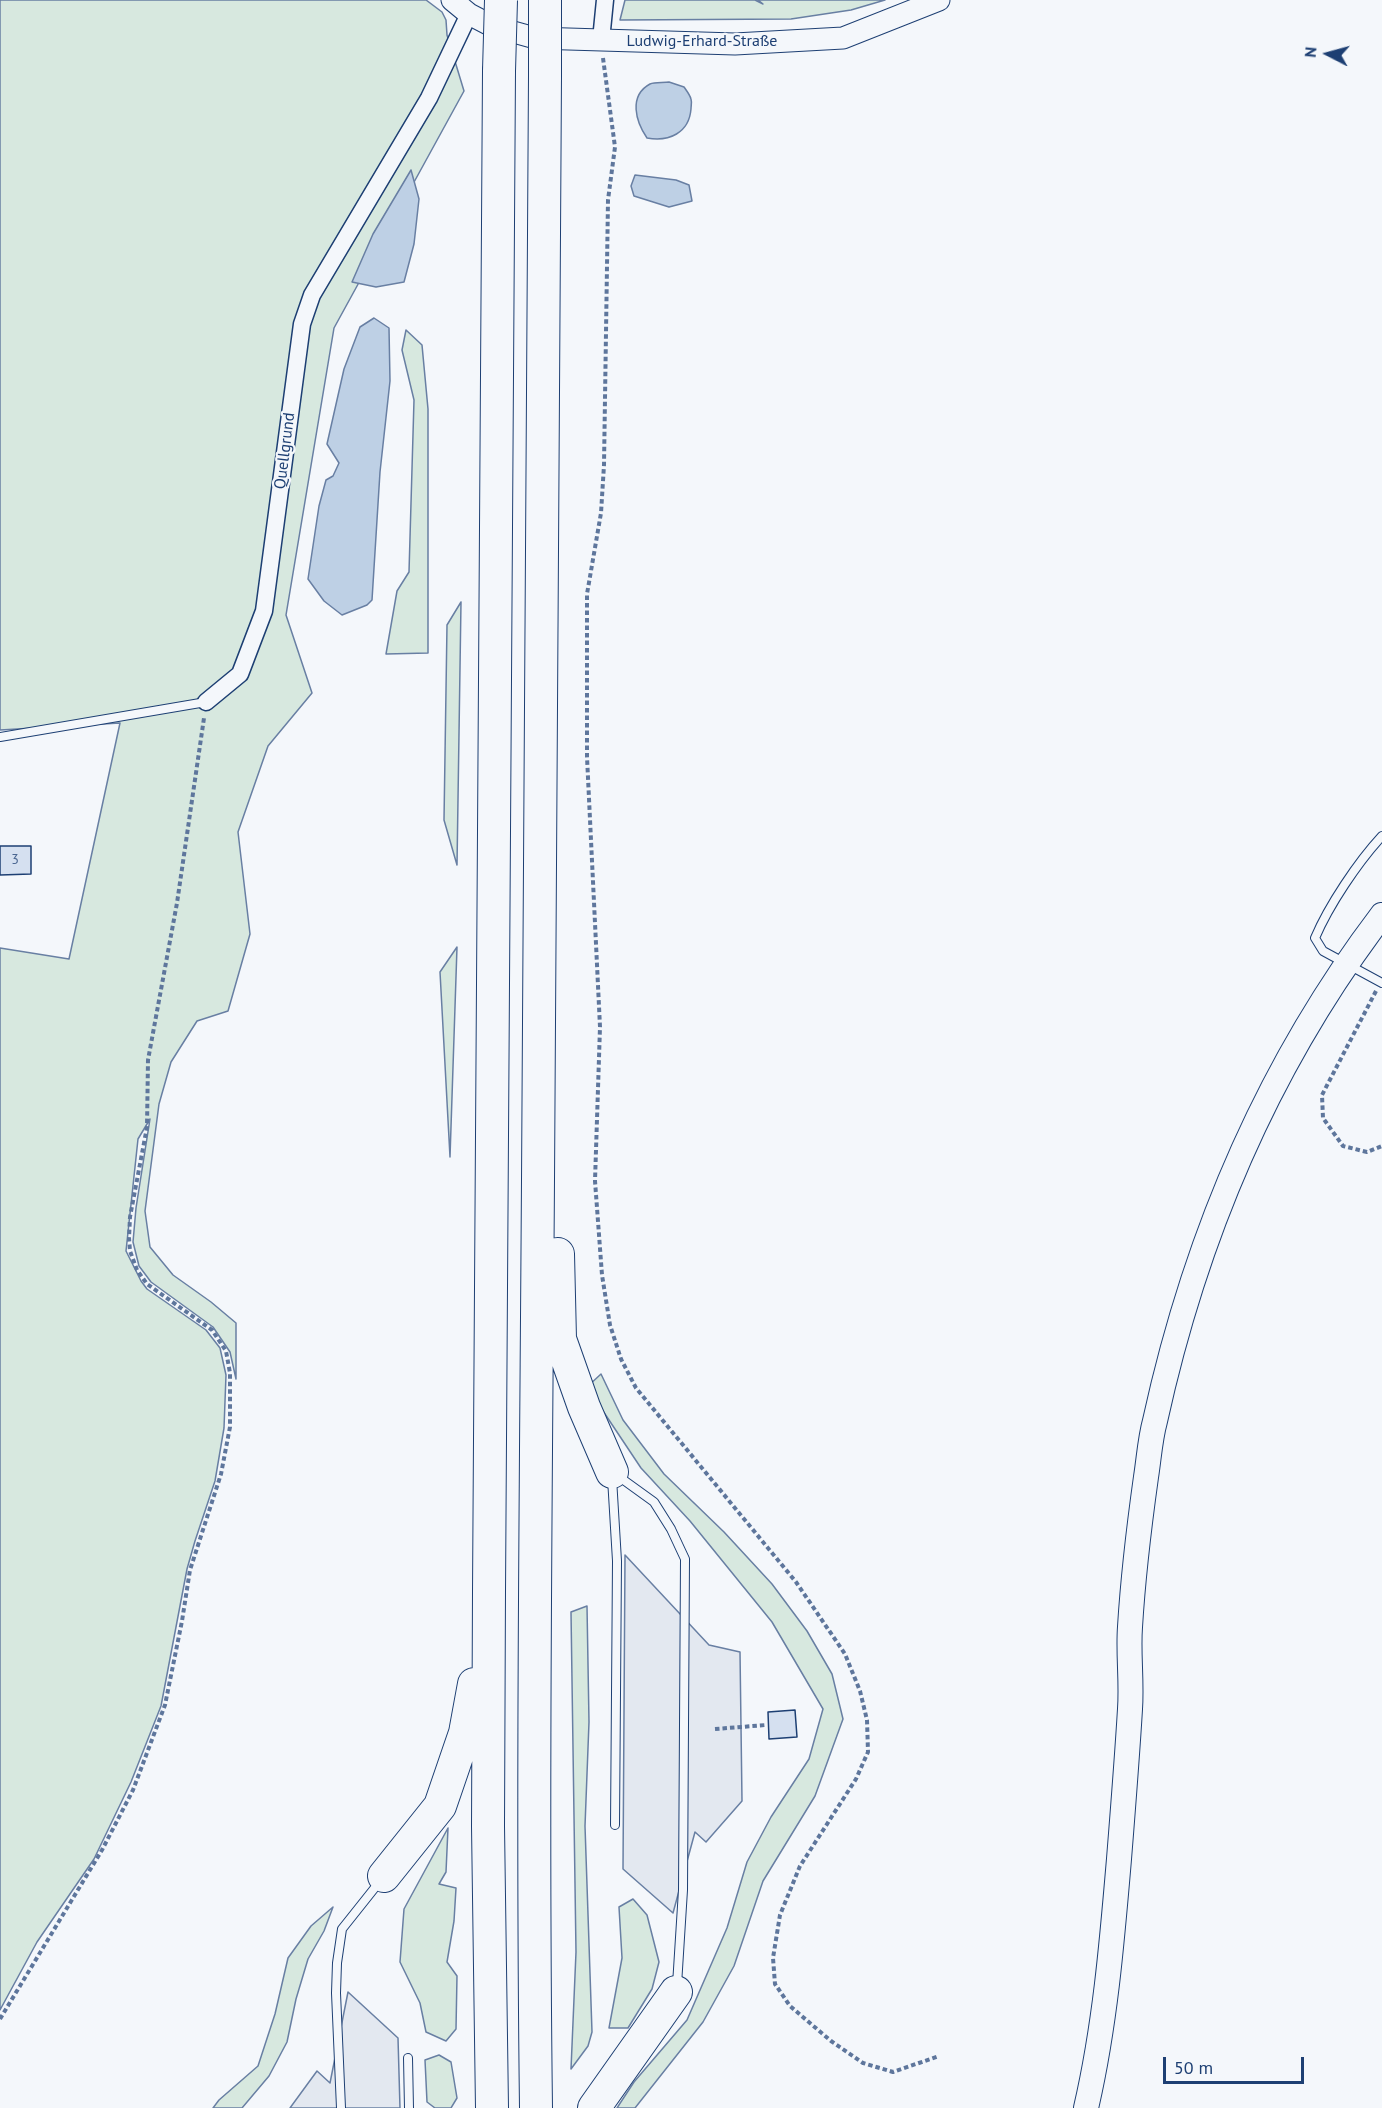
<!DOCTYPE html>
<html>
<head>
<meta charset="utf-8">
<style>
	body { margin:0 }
	#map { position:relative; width:1382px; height:2108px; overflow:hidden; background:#f4f7fb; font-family:"PT Sans",sans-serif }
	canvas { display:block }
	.north { position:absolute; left:1298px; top:24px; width:60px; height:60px; -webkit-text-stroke:4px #f4f7fb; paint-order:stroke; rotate:276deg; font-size:16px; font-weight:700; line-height:24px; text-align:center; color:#1d3f73 }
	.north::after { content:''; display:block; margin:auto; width:21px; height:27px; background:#1d3f73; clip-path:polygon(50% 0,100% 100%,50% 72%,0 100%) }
	.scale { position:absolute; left:1163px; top:2057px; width:141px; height:27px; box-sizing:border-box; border:3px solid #1d3f73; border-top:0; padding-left:8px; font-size:18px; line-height:21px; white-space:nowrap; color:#1d3f73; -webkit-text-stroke:4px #f4f7fb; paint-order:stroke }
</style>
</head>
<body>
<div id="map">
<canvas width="1382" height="2108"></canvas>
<div class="north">N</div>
<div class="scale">50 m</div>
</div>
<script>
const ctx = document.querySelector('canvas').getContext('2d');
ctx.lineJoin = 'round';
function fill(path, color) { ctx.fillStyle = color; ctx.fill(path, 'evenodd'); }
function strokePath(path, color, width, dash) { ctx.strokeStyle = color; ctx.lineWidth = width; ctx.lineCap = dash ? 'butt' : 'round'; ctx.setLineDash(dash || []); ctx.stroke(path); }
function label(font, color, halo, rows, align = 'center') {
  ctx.font = font + ' "PT Sans",sans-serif'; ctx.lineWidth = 4.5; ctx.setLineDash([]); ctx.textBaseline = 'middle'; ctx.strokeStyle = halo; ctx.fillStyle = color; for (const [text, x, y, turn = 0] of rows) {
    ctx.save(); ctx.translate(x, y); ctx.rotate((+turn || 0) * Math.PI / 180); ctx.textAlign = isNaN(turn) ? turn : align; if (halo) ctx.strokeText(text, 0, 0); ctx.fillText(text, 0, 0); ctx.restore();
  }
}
const green = new Path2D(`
	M0,0h426l16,12 4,8 1,15 17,56 -130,237 -48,287 26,78 -44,53 -30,86 12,102 -22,77 -31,10 -26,41 -12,42 -14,107 5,36 23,28 38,27 25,21v56l-6,-27 -17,-25 -62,-45 -12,-16 -6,-24 3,-34 14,-89 -12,20 -12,112 15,30 6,8 59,41 14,18 6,27 -2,53 -9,53 -20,60 -8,28 -26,137 -30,76 -37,77 -57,83 -37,68v-1062l69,11 51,-236 -120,7z
	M625,0h130l8,4 -5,-4h127l-34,10 -60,9 -171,1z
	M406,330l16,15 6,64v244l-42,1 11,-63 12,-19 5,-172 -12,-50z
	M461,602l-4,263 -13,-45 3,-195z
	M457,947l-7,210 -10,-185z
	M601,1374l22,46 41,54 60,58 48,52 35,47 25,43 11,45 -28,77 -52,85 -29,85 -31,56 -68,86h-18l17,-26 53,-62 40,-92 20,-66 24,-45 38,-58 14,-50 -51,-87 -82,-101 -49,-53 -54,-81z
	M587,1606l2,116 -4,104 7,206 -4,14 -17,23 5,-117 -5,-340z
	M448,1828l-2,44 -7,12 17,4 -2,33 -7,41 10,14 -1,53 -10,12 -20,-9 -6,-29 -20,-41 4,-53z
	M633,1899l14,16 12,47 -7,27 -24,39h-19l13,-70 -3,-51z
	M333,1907l-9,24 -16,28 -12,40 -9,43 -18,34 -27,32h-29l6,-8 39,-34 17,-52 13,-56 23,-32z
	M439,2055l12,7 6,36 -6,10h-16l-8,-6 -2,-42z`);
fill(green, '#d7e8df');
strokePath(green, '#687fa3', 1.5);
const parking = new Path2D(`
	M625,1555l84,90 31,7 2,149 -36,41 -11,-10 -22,81 -50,-44z
	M348,1992l50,46 2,70h-110l27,-37 13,12z`);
fill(parking, '#e3e8f0');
strokePath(parking, '#687fa3', 1.5);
const water = new Path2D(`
	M669,82l15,5c2,3 6,8 7,12 1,3 0,7 0,10 -2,24 -22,33 -44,29 -11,-16 -19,-42 3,-54 5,-2 14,-1 19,-2z
	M411,170l8,29 -5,45 -10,38 -28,5 -24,-5 21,-48z
	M635,175l41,5 13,5 3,16 -23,6 -35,-11 -3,-10z
	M374,318l15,10 1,53 -10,91 -8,128 -5,5 -25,10 -18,-14 -16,-22 11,-73 7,-26 7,-4 6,-13 -12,-19 17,-75 16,-42z`);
fill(water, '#bed0e5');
strokePath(water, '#687fa3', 1.5);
const building = new Path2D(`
	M0,846h31v28l-31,1z
	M795,1710l2,27 -28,2 -1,-27z`);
fill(building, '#d5e0f0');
strokePath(building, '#1d3f73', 1.5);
const service = new Path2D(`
	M0,737l206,-35
	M1382,836c-24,26 -53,69 -67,102l8,13 59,32
	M618,1476l36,26 17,27 14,30 -2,331 -6,95
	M612,1478l5,83 -2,264
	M408,2058l1,50
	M341,2108l-5,-115 1,-30 5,-34 39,-49`);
const minor = new Path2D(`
	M601,40l4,-40
	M206,702l34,-28 24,-63 38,-287 10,-29 117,-197 40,-84`);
const tertiary = new Path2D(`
	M452,0l17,14 23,12 43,12 200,6 108,-6 96,-38`);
const secondary = new Path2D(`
	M1086,2108c19,-82 26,-166 33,-249 4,-50 8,-100 11,-150 2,-28 -2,-55 0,-82 3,-50 9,-100 16,-150 3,-19 4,-38 9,-56 40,-183 113,-356 227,-506`);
const motorway = new Path2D(`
	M558,1254l2,85 24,68 28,65
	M384,1876l56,-70 25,-73 9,-49
	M492,2108l-4,-282 1,-235 10,-1520
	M536,2108c-4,-310 0,-619 2,-929 4,-368 3,-735 7,-1103
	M594,2108l82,-116`);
strokePath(service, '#1d3f73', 10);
strokePath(minor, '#1d3f73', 19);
strokePath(tertiary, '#1d3f73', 23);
strokePath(secondary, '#1d3f73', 26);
strokePath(motorway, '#1d3f73', 34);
strokePath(new Path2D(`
	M603,58l12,89 -7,53 -4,265 -3,48 -14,81v163l13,270 -5,154 7,94 8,50 11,34 15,29 160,194 49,72 15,37 7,29 1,32 -12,27 -56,87 -20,49 -7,43 2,26 15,22 41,35 32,22 30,9 46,-16
	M1376,991l-54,104 1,23 20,28 24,6 15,-6
	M715,1729l51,-4
	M0,2019l102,-169 31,-60 32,-85 17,-84 8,-51 31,-96 9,-47v-54l-4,-22 -14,-21 -65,-46 -10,-14 -7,-19 -1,-13 1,-21 17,-90 1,-67 29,-157 27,-185`), '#5e769c', 4, [4.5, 3]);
strokePath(service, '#f4f7fb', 8);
strokePath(minor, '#f4f7fb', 16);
strokePath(tertiary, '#f4f7fb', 21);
strokePath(secondary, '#f4f7fb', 24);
strokePath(motorway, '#f4f7fb', 32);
const motorwayBridge = new Path2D(`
	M545,0v76
	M499,71l2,-71`);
strokePath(motorwayBridge, '#1d3f73', 34, []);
strokePath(motorwayBridge, '#f4f7fb', 32);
label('14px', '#4b6792', null, [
	["3",15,860]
]);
label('16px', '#1d3f73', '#f4f7fb', [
	["Ludwig-Erhard-Straße",702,41],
	["Quellgrund",285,451,-83]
]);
</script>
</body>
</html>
